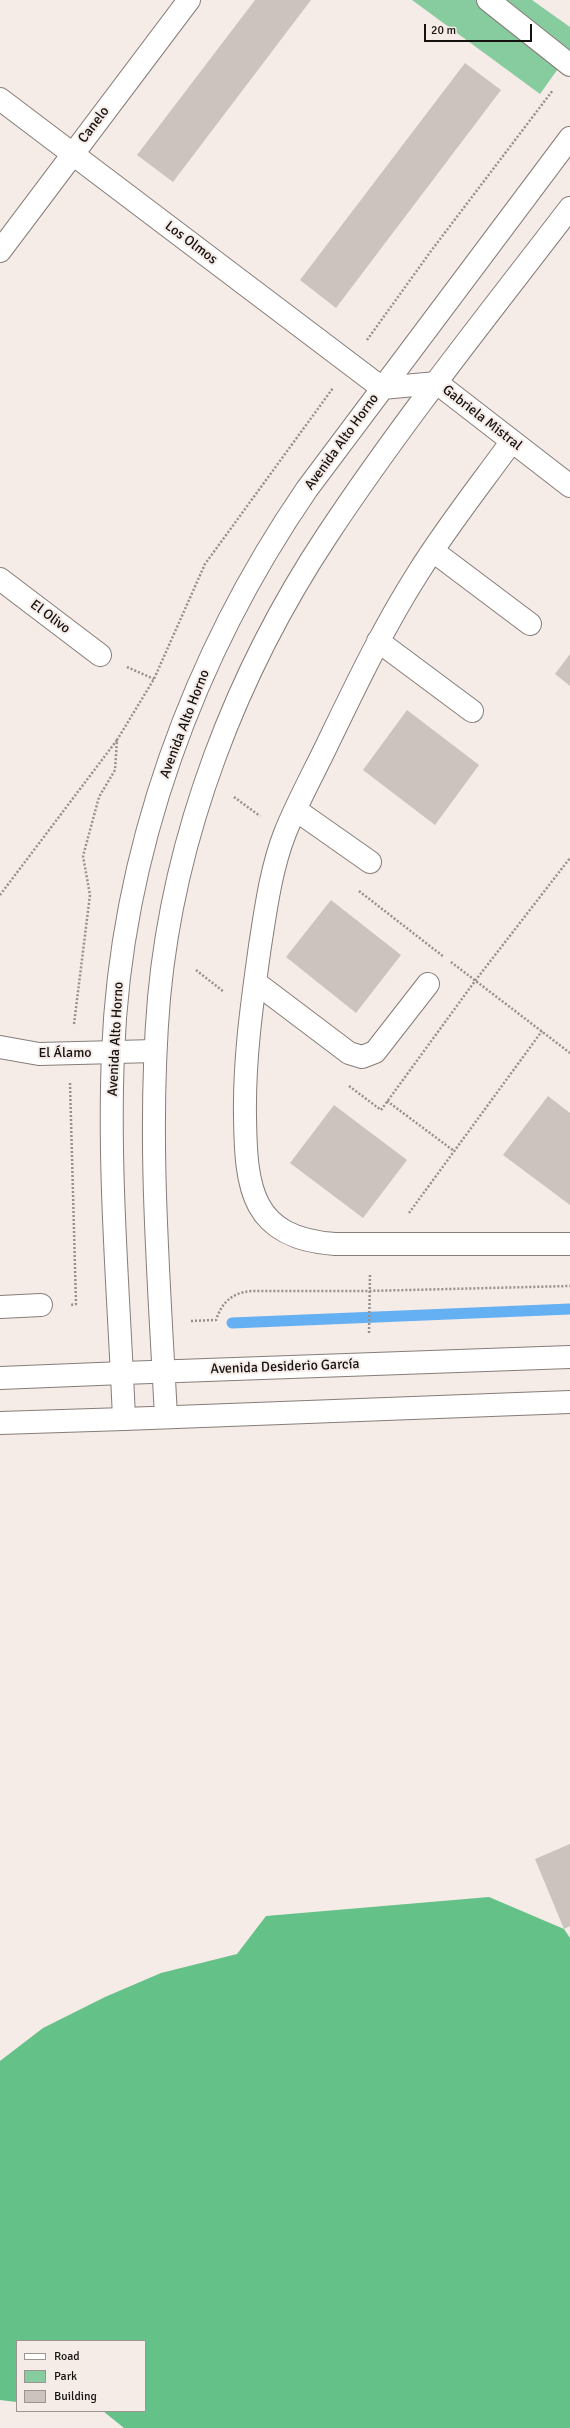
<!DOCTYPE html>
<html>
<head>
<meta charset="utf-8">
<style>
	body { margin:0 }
	#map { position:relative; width:570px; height:2428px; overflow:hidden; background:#f5ebe7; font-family:Signika,sans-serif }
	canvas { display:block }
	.legend { position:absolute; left:16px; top:2340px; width:130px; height:72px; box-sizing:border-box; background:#f5ebe7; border:1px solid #9b9491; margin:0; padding:5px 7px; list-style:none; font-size:12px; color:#14110f }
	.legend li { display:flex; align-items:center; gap:8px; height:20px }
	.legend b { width:20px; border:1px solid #9b9491 }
	.scale { position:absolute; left:424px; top:24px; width:108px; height:18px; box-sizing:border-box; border:2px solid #14110f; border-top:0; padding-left:5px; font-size:12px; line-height:14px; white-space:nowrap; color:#14110f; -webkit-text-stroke:3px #f5ebe7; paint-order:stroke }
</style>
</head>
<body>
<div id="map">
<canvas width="570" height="2428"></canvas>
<ul class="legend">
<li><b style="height:5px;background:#fff"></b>Road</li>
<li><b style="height:11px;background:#87cc9f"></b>Park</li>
<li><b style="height:11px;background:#ccc3bf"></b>Building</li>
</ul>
<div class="scale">20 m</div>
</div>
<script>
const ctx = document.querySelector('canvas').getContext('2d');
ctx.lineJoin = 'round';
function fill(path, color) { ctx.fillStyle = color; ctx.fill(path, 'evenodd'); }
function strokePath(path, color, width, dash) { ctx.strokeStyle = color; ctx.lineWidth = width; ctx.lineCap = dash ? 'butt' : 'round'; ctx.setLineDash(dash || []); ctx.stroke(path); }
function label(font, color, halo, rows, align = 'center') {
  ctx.font = font + ' Signika,sans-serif'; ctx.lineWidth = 4; ctx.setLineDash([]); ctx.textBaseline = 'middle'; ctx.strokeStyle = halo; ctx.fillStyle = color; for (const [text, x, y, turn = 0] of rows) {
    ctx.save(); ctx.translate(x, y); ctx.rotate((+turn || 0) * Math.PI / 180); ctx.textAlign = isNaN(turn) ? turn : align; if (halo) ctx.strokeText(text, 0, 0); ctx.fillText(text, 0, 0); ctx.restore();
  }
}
fill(new Path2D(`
	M412,0h120l38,27v25l-30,42z`), '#87cc9f');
fill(new Path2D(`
	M489,1897l75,32 6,9v490h-446l-21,-17h42v-70h-128v61l-17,-2v-339l43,-33 62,-31 56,-24 76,-19 29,-38z`), '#64c188');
strokePath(new Path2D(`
	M232,1323l338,-14`), '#64b0f2', 11);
fill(new Path2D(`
	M255,0h56l-138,182 -36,-27z
	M465,63l36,27 -165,218 -36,-28z
	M570,654v32l-15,-12z
	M407,710l72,55 -44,60 -72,-55z
	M331,900l70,55 -45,58 -70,-56z
	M548,1096l22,17v92l-67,-50z
	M334,1105l73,55 -44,58 -73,-55z
	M570,1844v82l-6,3 -29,-70z`), '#ccc3bf');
const minor = new Path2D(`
	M488,0l82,65
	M0,99l382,289 55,-5 133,103
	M0,251l189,-251
	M512,441c-32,44 -66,87 -94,132 -35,55 -63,114 -91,172 -14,29 -30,58 -42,88 -14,36 -19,75 -25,113 -8,57 -16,113 -15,171 1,72 6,121 90,127h235
	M433,551l97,73
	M0,579l100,76
	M378,641l94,70
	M296,810l74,52
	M255,982l94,71 13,4 13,-5 53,-68
	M0,1047l39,7 116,-3
	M0,1307l41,-2
	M0,1378l123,-5
	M0,1423l124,-4`);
const major = new Path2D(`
	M570,138l-263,351c-114,166 -186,363 -194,564 -5,122 6,244 11,366l446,-17
	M123,1373l447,-16
	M166,1417c-7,-139 -19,-279 -7,-419 15,-164 78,-327 169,-464 75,-113 160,-219 242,-326`);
strokePath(minor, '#867d79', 24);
strokePath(major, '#867d79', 24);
strokePath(new Path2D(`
	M367,340l64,-89 122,-161
	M127,667l27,12
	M234,797l26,19
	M359,891l85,66
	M0,895l117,-155
	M451,962l119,91
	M196,970l28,22
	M74,1024l16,-129 -7,-39 16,-59 16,-27 2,-30 37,-61 51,-115 128,-176
	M70,1083l6,221 -5,1
	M349,1086l32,24 94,-129 95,-123
	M387,1101l67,50
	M409,1213l133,-182
	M191,1321l25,-1c6,-18 16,-27 35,-29h117l202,-5
	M369,1333l1,-58`), '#97908d', 2.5, [2, 2]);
strokePath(minor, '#fff', 22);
strokePath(major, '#fff', 22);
label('14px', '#14110f', '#f5ebe7', [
	["Canelo",94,125,-53],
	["Los Olmos",191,243,37],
	["Gabriela Mistral",482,418,38],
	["Avenida Alto Horno",342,442,-54],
	["El Olivo",50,617,37],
	["Avenida Alto Horno",185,724,-69],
	["Avenida Alto Horno",116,1039,-87],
	["El Álamo",65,1053],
	["Avenida Desiderio García",285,1367,-2]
]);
</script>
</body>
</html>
